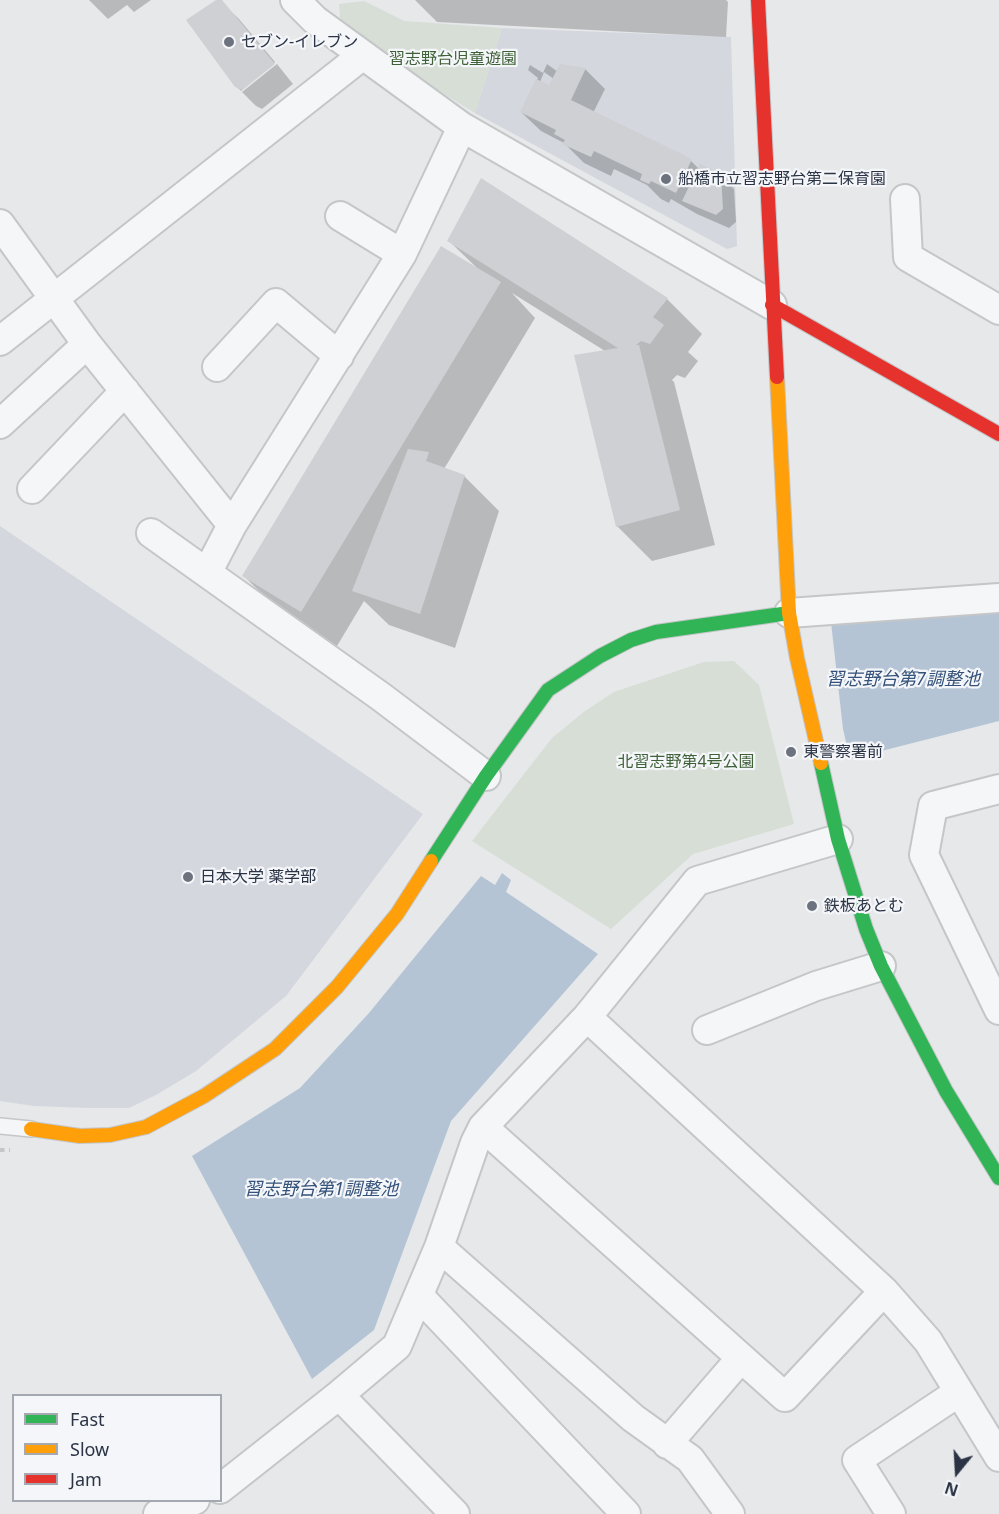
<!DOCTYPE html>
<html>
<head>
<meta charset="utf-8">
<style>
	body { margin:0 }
	#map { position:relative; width:999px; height:1514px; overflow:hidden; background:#e6e8ea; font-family:"Noto Sans",sans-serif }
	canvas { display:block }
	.legend { position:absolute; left:12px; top:1394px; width:210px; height:108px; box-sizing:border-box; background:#f4f6f9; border:2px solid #a4a8b1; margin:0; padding:8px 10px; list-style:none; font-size:18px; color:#2b3445 }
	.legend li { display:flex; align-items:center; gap:12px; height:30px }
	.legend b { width:30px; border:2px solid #a4a8b1 }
	.north { position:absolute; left:927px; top:1442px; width:60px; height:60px; -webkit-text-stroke:4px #f4f6f9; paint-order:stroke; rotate:198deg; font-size:16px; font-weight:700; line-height:24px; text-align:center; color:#2b3445 }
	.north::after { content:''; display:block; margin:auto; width:21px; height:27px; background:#2b3445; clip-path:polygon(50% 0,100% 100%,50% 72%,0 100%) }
</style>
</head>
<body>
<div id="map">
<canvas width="999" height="1514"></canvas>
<ul class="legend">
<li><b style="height:8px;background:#30b455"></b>Fast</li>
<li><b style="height:8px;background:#ff9f0a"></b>Slow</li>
<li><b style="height:8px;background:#e5322d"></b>Jam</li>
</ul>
<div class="north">N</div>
</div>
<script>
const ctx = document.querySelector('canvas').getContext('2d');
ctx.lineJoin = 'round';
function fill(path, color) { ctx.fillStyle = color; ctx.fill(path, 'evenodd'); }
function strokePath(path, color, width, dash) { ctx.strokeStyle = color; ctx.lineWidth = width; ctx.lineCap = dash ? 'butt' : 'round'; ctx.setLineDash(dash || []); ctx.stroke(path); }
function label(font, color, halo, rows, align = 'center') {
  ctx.font = font + ' "Noto Sans","Noto Sans JP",sans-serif'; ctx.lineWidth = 4.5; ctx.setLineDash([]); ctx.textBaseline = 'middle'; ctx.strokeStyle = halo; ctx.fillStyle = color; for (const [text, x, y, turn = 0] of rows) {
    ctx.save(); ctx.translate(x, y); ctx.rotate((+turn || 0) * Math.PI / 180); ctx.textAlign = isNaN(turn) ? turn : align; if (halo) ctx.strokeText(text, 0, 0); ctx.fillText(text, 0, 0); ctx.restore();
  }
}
fill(new Path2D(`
	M502,28l229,9 6,209 -10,3 -252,-136z
	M0,526l423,288 -137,182 -90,75 -40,24 -27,13h-40l-55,-2 -34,-5z`), '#d4d7dd');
fill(new Path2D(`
	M364,1l40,20 98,7 -27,85 -89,-55 -42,-28 -4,-12 -1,-14z
	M734,661l25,24 35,139 -101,30 -82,75 -139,-88 80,-103 33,-27 29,-19 90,-30z`), '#d6ded6');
fill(new Path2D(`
	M999,612v109l-149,38 -7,-30 -12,-107z
	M502,873l9,7 -5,12 92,62 -147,167 -77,209 -62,49 -120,-223 108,-68 69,-75 112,-137 14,9z`), '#b4c4d5');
fill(new Path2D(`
	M89,0h62l-17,12 -7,-7 -19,14z
	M219,0l20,19 36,43 -34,29 -5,-5z
	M415,0h311l2,2 -2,35 -289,-15z
	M277,64l16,20 -31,25 -6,-3 -14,-14z
	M547,64l11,8 27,-3 20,20 -12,24 98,48 8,8 22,6 13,14 2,33 -7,6 -32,-14 -26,-15 -2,4 -8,-4 -14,-14 -33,-16 -3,7 -27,-13 -20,-20 -23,-12 -20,-19 17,-34 -10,-8 2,-5 13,8zM544,72l10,7 -4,8 -10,-5z
	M449,241l218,58 35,35 -14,18 10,9 -13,17 -8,-3 -5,5 2,2 41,163 -63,16 -35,-35 -12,-175 -93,-58 23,25 -91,151 20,7 35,35 -44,137 -66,-23 -25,-24 -27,45 -58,-35 -35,-35 232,-309z`), '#0003');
fill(new Path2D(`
	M216,0h6l53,64 -33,26 -7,-3 -49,-67z
	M560,64l26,4 -15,32 121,59 -16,34 -25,-12 -2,3 -9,-4 2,-6 -48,-23 -3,6 -29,-13 3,-4 -11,-6 2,-4 -36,-18 16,-33 13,6z
	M700,164l21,10 2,35 -7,6 -34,-14z
	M481,178l187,120 -15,19 11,8 -14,19 -9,-3 -5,4h3l41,165 -64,17 -42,-172 44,-7 -171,-107z
	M441,246l60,36 -200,330 -59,-36z
	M408,449l21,3 -3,9 39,14 -45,139 -68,-23z`), '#ced0d3');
const lane = new Path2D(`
	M0,1126l31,3`);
const street = new Path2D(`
	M295,0l20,20 147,107 310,178
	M462,127l-60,127 -170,271 -25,48 173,123 106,80
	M905,199l3,58 91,53
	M340,216l62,38
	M0,224l87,120 145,181
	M0,341l363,-286
	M217,367l59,-64 63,53
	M0,424l87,-80
	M32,489l93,-98
	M151,533l56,40
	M789,613l210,-15
	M999,789l-66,17 -9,49 75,155
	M587,1017l297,274 44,50 71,116
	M707,1030l109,-44 65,-20
	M483,1127l302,270 99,-106
	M439,1247l194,171 57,41 40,55
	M419,1296l207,218
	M339,1395l116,119
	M667,1444l74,-86
	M220,1489l119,-94 58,-49 42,-99 36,-104 8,-16 104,-110 110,-136 141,-42
	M158,1514l37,-14
	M891,1514l-34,-54 102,-68`);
const fast = new Path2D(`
	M821,763l17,76 28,90 15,37 65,125 53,87
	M431,861l55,-85 62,-86 52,-34 31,-16 25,-8 133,-19`);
const slow = new Path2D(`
	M777,377l12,236 8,45 24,105
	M31,1129l49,7 30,-1 36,-8 58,-31 71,-47 62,-62 60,-73 34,-53`);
const jam = new Path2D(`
	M758,0l19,377
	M772,305l227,129`);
strokePath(lane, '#c4c6c8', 18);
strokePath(street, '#c4c6c8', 32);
strokePath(fast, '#c4c6c8', 16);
strokePath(slow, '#c4c6c8', 16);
strokePath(jam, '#c4c6c8', 16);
strokePath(new Path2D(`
	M0,1150h10`), '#c5c6ca', 4, [4.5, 4.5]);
strokePath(lane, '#f5f6f7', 15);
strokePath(street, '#f5f6f7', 28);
strokePath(fast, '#30b455', 14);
strokePath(slow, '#ff9f0a', 14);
strokePath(jam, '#e5322d', 14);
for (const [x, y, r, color] of [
	[229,42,6,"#6c737f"],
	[666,179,6,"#6c737f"],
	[791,752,6,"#6c737f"],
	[188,877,6,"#6c737f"],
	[812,906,6,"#6c737f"]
]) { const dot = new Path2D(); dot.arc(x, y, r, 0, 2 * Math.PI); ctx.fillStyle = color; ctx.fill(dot); strokePath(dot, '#f4f6f9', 2); }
label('16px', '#2b3445', '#f4f6f9', [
	["セブン-イレブン",241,42],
	["船橋市立習志野台第二保育園",678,179],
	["東警察署前",803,752],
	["日本大学 薬学部",200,877],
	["鉄板あとむ",824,906]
], 'left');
label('16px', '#3f6138', '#f4f6f9', [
	["習志野台児童遊園",453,59],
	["北習志野第4号公園",686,762]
]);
label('italic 18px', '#34527a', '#f4f6f9', [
	["習志野台第7調整池",903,680],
	["習志野台第1調整池",321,1190]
]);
</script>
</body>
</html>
